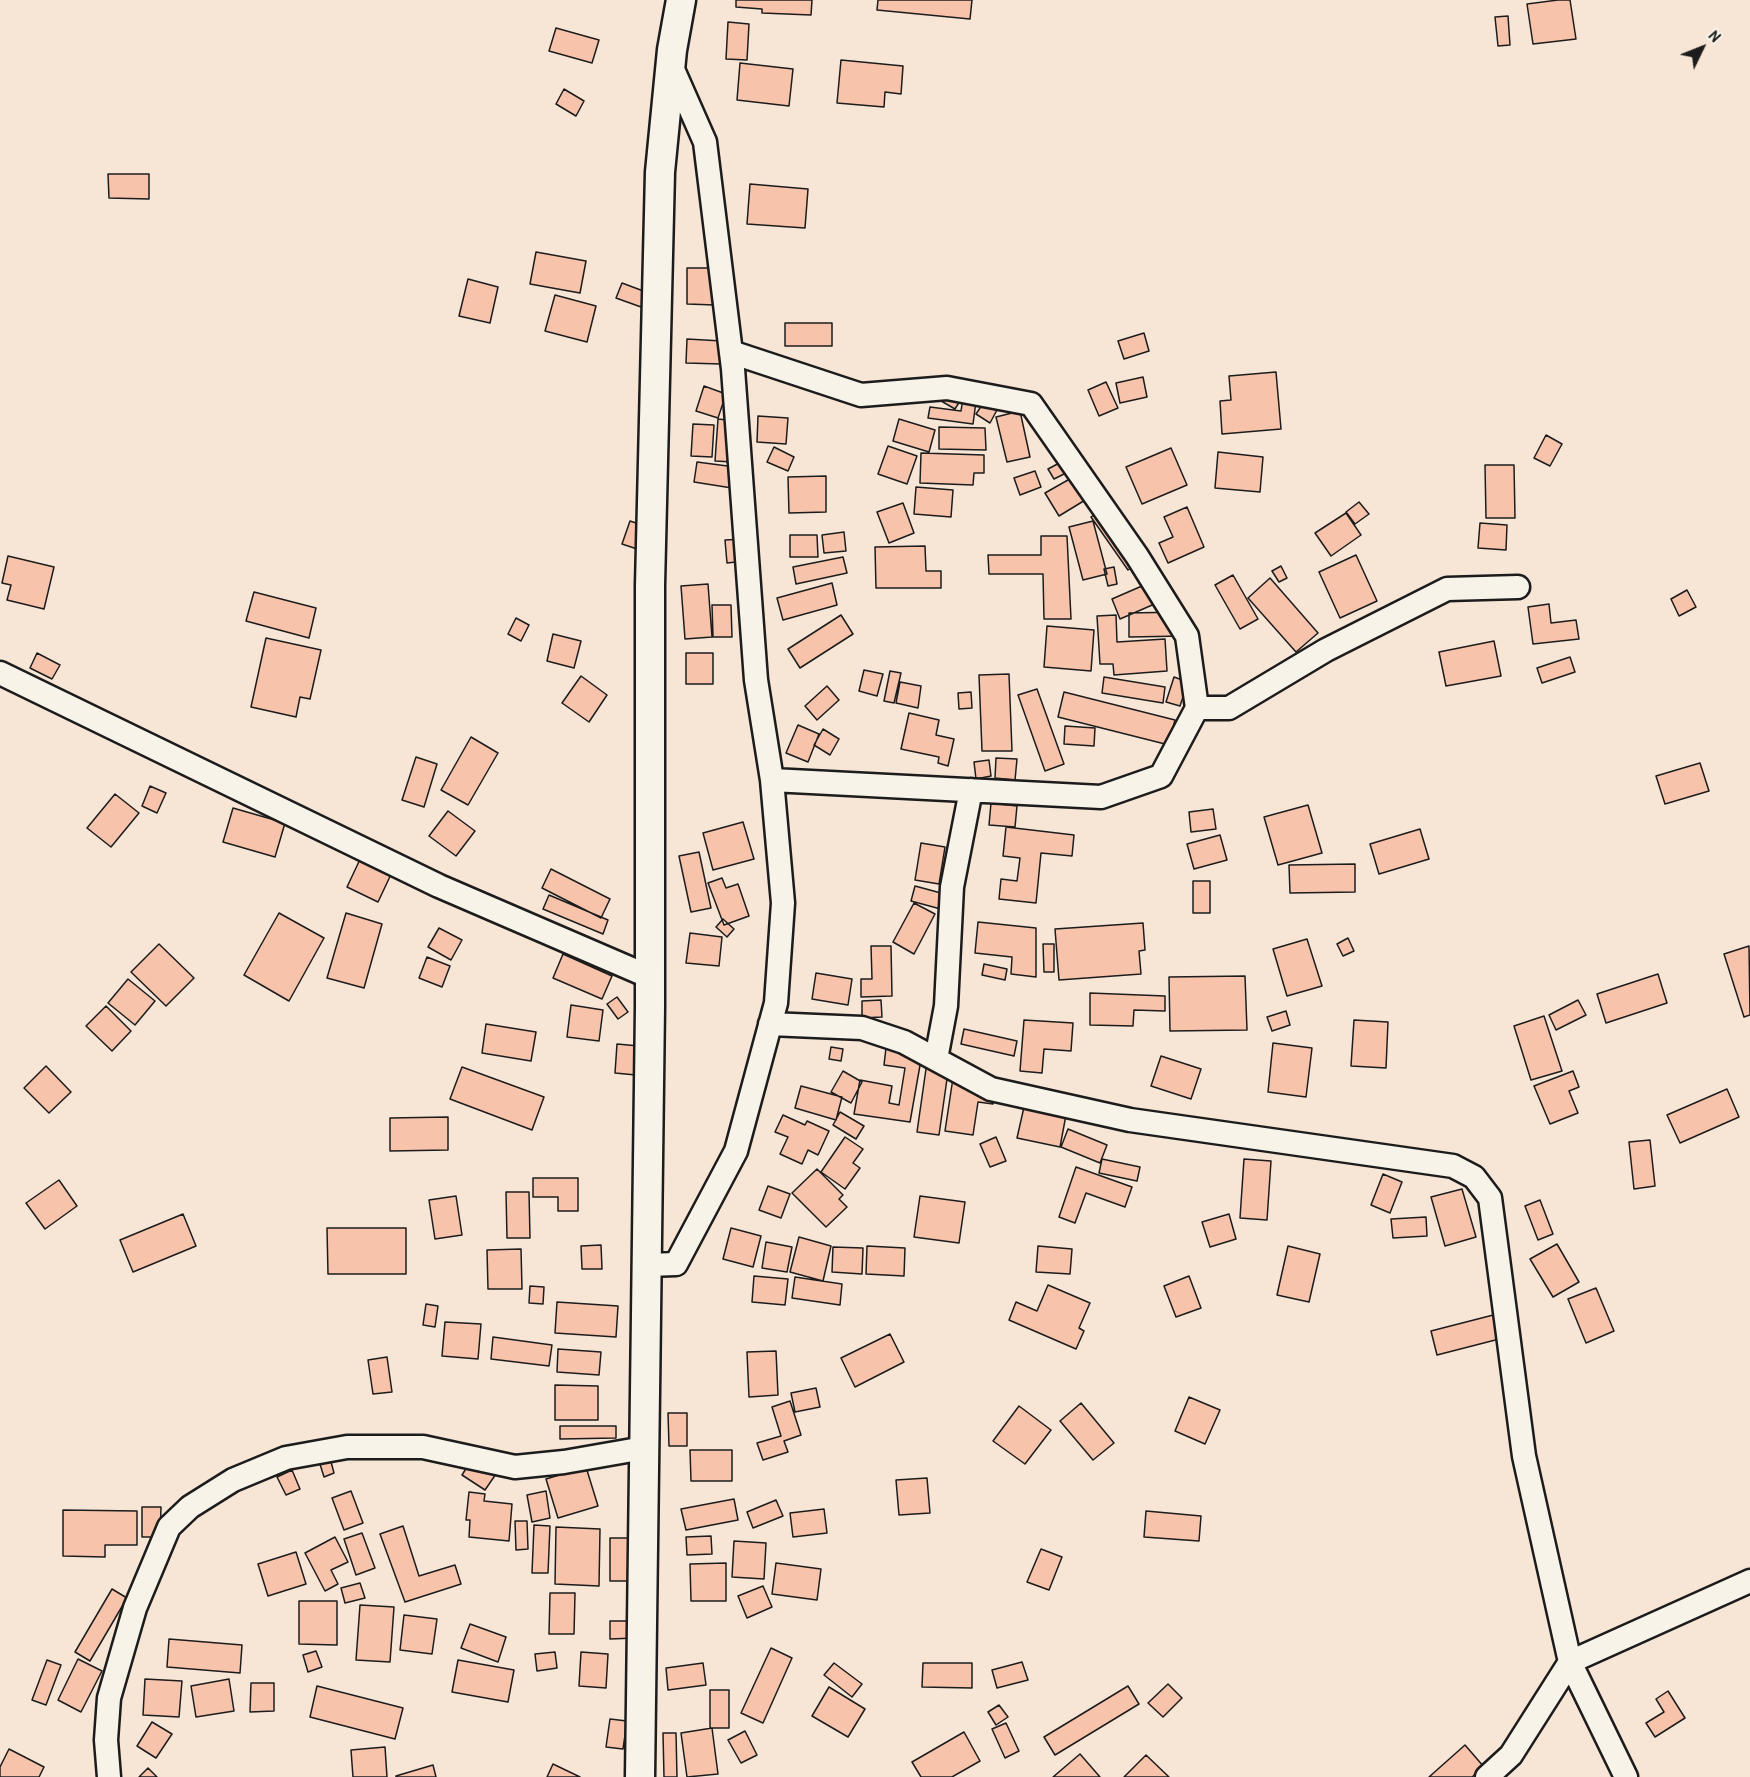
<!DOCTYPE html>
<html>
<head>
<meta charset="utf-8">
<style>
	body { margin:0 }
	#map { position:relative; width:1750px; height:1777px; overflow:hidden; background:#f7e5d6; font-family:"Patrick Hand",sans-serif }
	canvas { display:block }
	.north { position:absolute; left:1672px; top:18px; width:60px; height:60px; -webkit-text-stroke:4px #f7f3e8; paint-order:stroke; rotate:47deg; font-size:16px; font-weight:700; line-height:24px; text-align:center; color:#1c1c1c }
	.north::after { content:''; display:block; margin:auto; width:21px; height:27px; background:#1c1c1c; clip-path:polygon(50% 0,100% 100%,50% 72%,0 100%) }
</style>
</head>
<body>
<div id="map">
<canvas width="1750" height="1777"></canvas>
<div class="north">N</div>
</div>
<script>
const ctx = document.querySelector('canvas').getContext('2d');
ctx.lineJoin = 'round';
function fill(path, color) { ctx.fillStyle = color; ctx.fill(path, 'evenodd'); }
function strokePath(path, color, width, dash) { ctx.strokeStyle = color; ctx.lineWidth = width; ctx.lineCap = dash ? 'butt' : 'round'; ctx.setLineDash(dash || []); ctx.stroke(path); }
const building = new Path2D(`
	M736,0h76l-1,15 -49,-2v-4l-26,-2z
	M878,0h94l-2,19 -93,-9z
	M1558,0h12l6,39 -43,5 -6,-40z
	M1508,16l2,29 -12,1 -3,-29z
	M728,22l21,2 -2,36 -21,-1z
	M556,28l43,12 -7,23 -43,-12z
	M841,60l62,6 -2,28 -16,-2 -1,15 -47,-4z
	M740,63l53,6 -4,37 -52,-6z
	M564,89l20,12 -8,15 -20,-12z
	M108,174h41v25l-40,-1z
	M750,184l58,5 -3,39 -58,-4z
	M536,252l50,9 -6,32 -50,-9z
	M687,268h27l1,37 -28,-1z
	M468,279l30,8 -8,36 -31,-7z
	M622,283l24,9 -5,15 -25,-9z
	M555,295l41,11 -9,36 -42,-11z
	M785,323h47v23h-47z
	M1144,333l5,18 -25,8 -6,-18z
	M687,339l35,2 -1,23 -35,-1z
	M1276,372l5,57 -59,5 -2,-33 11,-1 -2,-24z
	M1143,377l4,20 -27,6 -4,-20z
	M1106,382l12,26 -19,8 -11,-26z
	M704,386l22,8 -8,24 -22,-7z
	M964,392l13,2 -4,30 -45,-6 2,-11 31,4z
	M963,396l-8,13 -19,-11z
	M984,402l13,8 -7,13 -14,-9z
	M1020,411l10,46 -23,5 -11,-45z
	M758,416l30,2 -2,26 -29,-2z
	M718,419l18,2 -3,41 -18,-1z
	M899,419l36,11 -6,22 -36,-11z
	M693,424l21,1 -2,32 -21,-1z
	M939,427l46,1 1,22 -47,-1z
	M1546,435l16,9 -12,22 -16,-8z
	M888,446l29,10 -10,28 -29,-10z
	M774,447l20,10 -6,14 -21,-9z
	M1171,448l16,37 -45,19 -16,-37z
	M1218,452l45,5 -3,35 -45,-4z
	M921,453l63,2v18h-10l-1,12 -53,-2z
	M1065,460l5,11 -16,8 -6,-10z
	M697,462l38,5 -3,21 -38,-6z
	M1485,465h29l1,53h-29z
	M1035,471l6,16 -21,8 -6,-17z
	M1082,472l13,22 -36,22 -14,-23z
	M826,476v36l-37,1 -1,-36z
	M916,487l37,3 -2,27 -37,-3z
	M1359,502l10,12 -14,10 -9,-12z
	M903,503l11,30 -25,10 -12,-31z
	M1110,503l37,53 -19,14 -37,-53z
	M1187,507l17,40 -36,16 -9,-20 14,-6 -9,-20z
	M1346,513l15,22 -30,21 -16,-23z
	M630,521l18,6 -8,23 -18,-6z
	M1093,521l14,53 -24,6 -14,-53z
	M1480,523l27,2 -1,25 -28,-2z
	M844,532l2,19 -22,2 -2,-18z
	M790,535h27l1,22h-28z
	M1041,536h26l4,83h-27l-1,-45h-54l-1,-19h53z
	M743,539l2,22 -18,2 -2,-23z
	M925,546l1,25h15v17h-65l-1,-41z
	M1356,555l21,46 -37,17 -21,-46z
	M8,556l46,11 -10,42 -37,-9 4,-15 -9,-2z
	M843,557l4,16 -51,11 -3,-17z
	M1281,566l6,12 -8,4 -7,-11z
	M1114,567l3,17 -9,2 -4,-17z
	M1233,575l25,44 -18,10 -25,-44z
	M1270,578l48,55 -22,19 -48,-54z
	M1158,579l8,20 -46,20 -8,-20z
	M832,583l5,22 -54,15 -6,-22z
	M708,584l4,53 -27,2 -4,-53z
	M1687,590l9,17 -17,9 -8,-17z
	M254,592l62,16 -7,30 -63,-17z
	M1549,604l2,19 25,-3 3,19 -46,5 -5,-37z
	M712,605h19l1,32h-19z
	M1182,612l1,24 -54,1v-24z
	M841,615l12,19 -53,34 -12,-19z
	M1116,615l1,27 48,-3 2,32 -53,4 -1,-11h-13l-3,-48z
	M516,618l13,7 -8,16 -13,-7z
	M1047,626l47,4 -3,41 -47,-4z
	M553,634l28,7 -7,27 -27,-7z
	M266,638l55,12 -11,49 -10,-2 -4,20 -45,-10z
	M1494,641l7,35 -55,10 -7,-34z
	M37,653l23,12 -8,14 -22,-11z
	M686,653h27v31h-27z
	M1570,657l5,15 -33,11 -5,-15z
	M864,670l19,4 -6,22 -18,-5z
	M890,671l11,2 -7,30 -10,-2z
	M1009,674l3,77h-30l-3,-76z
	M581,676l26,19 -18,27 -27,-19z
	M1104,677l61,10 -2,16 -61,-10z
	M1174,677l14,5 -8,24 -14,-4z
	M900,682l21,4 -3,22 -22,-5z
	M827,686l12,14 -22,20 -12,-14z
	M1037,689l27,75 -19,7 -27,-76z
	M971,692l1,16 -13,1 -1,-16z
	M1064,692l111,28 -6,25 -111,-28z
	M909,713l30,7 -3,15 18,4 -6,27 -10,-3 1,-6 -38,-8z
	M798,725l21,9 -11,28 -22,-9z
	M1065,726l30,2 -1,18 -30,-2z
	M823,729l16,10 -9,16 -16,-10z
	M471,737l27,16 -30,52 -27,-15z
	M416,757l21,7 -13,43 -22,-7z
	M996,758l21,1 -2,21 -20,-2z
	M989,760l2,16 -15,3 -2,-17z
	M1700,763l9,28 -44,13 -9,-28z
	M150,786l16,7 -9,20 -15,-7z
	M115,794l24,19 -28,34 -24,-19z
	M991,803l26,3 -2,21 -26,-2z
	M1308,805l14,48 -44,12 -14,-48z
	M233,808l52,15 -10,34 -52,-15z
	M1213,809l3,20 -25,3 -2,-20z
	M448,811l27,20 -19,25 -27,-20z
	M743,822l11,37 -41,11 -10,-37z
	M1006,827l68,8 -2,21 -31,-3 -5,50 -37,-4 2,-20 16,2 3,-23 -17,-2z
	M1420,829l9,30 -50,15 -9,-30z
	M1220,835l7,25 -33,9 -7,-25z
	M921,843l24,4 -6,37 -24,-4z
	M699,852l12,56 -20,4 -12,-56z
	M363,853l31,15 -16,34 -31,-15z
	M1355,864v28l-65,1 -1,-28z
	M551,869l59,30 -9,19 -59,-30z
	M722,878l4,10 12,-4 11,32 -25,9 -16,-42z
	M1193,881h17v32h-17z
	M915,886l37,10 -4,15 -37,-10z
	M549,895l59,25 -5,14 -60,-25z
	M914,903l21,11 -21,40 -21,-12z
	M279,913l45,25 -35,63 -45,-26z
	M346,913l36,11 -18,64 -37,-10z
	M723,919l11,10 -7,8 -11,-10z
	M978,922l58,6v49l-25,-3 1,-17 -37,-4z
	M1143,923l2,27 -6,1 2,23 -82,6 -4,-51z
	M439,928l23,12 -11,20 -23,-13z
	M690,933l32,4 -3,29 -33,-3z
	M1348,938l6,13 -11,5 -6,-12z
	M1307,939l15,47 -35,10 -14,-47z
	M159,944l35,34 -28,28 -35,-34z
	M1043,944h11v28h-10z
	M871,946h20l1,50 -31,1v-18h11z
	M1749,946l1,69 -6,2 -20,-63z
	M563,954l49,22 -10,23 -49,-21z
	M427,957l23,9 -8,21 -23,-9z
	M984,964l23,5 -2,11 -23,-5z
	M816,973l36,6 -4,26 -36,-6z
	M1658,974l9,29 -61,20 -9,-29z
	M1245,976l2,54 -77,1 -1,-54z
	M128,979l27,22 -20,24 -27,-22z
	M1090,993l75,3v15l-31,-1 -1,16 -43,-1z
	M617,997l11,15 -10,7 -11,-15z
	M881,1000l1,17 -20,1v-17z
	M1578,1000l8,15 -30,15 -7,-15z
	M571,1005l32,5 -4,31 -32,-4z
	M106,1006l25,25 -19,20 -26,-25z
	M1286,1011l4,14 -18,6 -5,-14z
	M1544,1016l18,55 -31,9 -17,-54z
	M1024,1020l49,3 -2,28 -27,-2 -2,24 -22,-2z
	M1354,1020l34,2 -2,46 -35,-2z
	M486,1024l50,8 -5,29 -49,-8z
	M964,1029l53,12 -3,15 -53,-12z
	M1273,1043l39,5 -6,49 -38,-5z
	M617,1044l22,2 -3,29 -21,-2z
	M831,1047l12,2 -2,12 -12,-2z
	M886,1048l36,6 -12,68 -56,-8 6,-34 32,6 -3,17 10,2 6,-37 -21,-3z
	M1161,1056l40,13 -10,30 -40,-13z
	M927,1062l22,3 -10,70 -22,-3z
	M46,1066l25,26 -22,21 -25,-25z
	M462,1067l82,30 -12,33 -82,-31z
	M843,1071l19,11 -11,21 -20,-11z
	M1573,1071l6,16 -10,4 9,22 -28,11 -16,-38z
	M953,1078l42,11 -2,15 -15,-2 -5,33 -28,-4z
	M801,1086l41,11 -6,23 -41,-12z
	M1727,1089l12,28 -59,26 -13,-28z
	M1024,1107l42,8 -6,32 -43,-9z
	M840,1112l24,14 -8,13 -23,-14z
	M783,1115l22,10 2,-4 22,10 -11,24 -10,-5 -6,14 -22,-10 8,-17 -13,-5z
	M448,1117v33l-58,1v-33z
	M1068,1129l39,16 -7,18 -39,-16z
	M845,1137l18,12 -10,14 7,5 -15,21 -24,-17z
	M996,1137l10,24 -16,6 -10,-23z
	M1650,1140l5,46 -21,3 -5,-47z
	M1102,1159l38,8 -3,14 -38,-8z
	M1244,1159l27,2 -4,59 -27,-2z
	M1076,1167l56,20 -7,20 -39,-14 -11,30 -16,-6z
	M817,1169l26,26 -4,4 8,8 -21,20 -34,-34z
	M1383,1174l19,8 -12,31 -19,-8z
	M533,1178h45v33h-20v-14h-25z
	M59,1180l18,26 -32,23 -19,-26z
	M768,1186l22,8 -9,24 -22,-8z
	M1462,1189l14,48 -31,9 -14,-49z
	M506,1192h23l1,46h-23z
	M456,1196l6,39 -27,4 -6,-39z
	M920,1196l45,6 -6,41 -45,-6z
	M1540,1200l13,34 -15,6 -13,-34z
	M183,1214l13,32 -63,26 -13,-32z
	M1229,1214l7,25 -26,8 -8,-25z
	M1426,1217l1,19 -34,2 -2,-19z
	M327,1228h79v46h-78z
	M731,1228l30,8 -8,31 -30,-8z
	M799,1237l32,9 -8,35 -33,-9z
	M766,1242l26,5 -5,25 -25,-4z
	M1557,1244l22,38 -26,15 -23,-38z
	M601,1245l1,24h-20l-1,-23z
	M867,1246l38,2 -1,28 -38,-2z
	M1038,1246l34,3 -2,25 -34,-2z
	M1288,1246l32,8 -11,48 -32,-7z
	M833,1247l30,1 -1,26 -30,-2z
	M521,1249l1,40h-34l-1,-39z
	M754,1276l34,3 -3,26 -33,-3z
	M1189,1276l12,32 -25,9 -12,-31z
	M795,1277l47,7 -2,21 -48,-7z
	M1048,1285l42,18 -11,25 5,3 -8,18 -67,-29 7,-18 21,9z
	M530,1286l14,1 -1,17 -14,-1z
	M1596,1288l18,43 -28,12 -18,-44z
	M557,1302l61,4 -2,31 -61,-4z
	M426,1304l12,2 -3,21 -12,-2z
	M1501,1313l6,24 -70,18 -6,-24z
	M445,1322l36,2 -3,35 -36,-3z
	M890,1334l14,28 -49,25 -14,-29z
	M493,1337l59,8 -3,21 -58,-7z
	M558,1349l43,3 -2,23 -42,-3z
	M776,1351l2,44 -29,2 -2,-45z
	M387,1357l5,35 -19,2 -5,-34z
	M555,1385l43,1v34h-43z
	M816,1388l4,19 -25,5 -4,-19z
	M1189,1397l31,13 -15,34 -30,-13z
	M790,1401l11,34 -17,6 4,11 -25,8 -6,-17 24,-7 -9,-29z
	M1081,1403l33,40 -21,17 -33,-39z
	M1019,1406l32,24 -26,34 -32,-23z
	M668,1413h19v33h-18z
	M560,1426h56v12l-56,1z
	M690,1450h42v31h-41z
	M330,1458l4,15 -10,4 -5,-16z
	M472,1459l24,15 -11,16 -23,-15z
	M586,1467l12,39 -40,12 -12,-39z
	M292,1470l8,19 -14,6 -9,-18z
	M927,1478l3,35 -31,2 -3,-35z
	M351,1491l12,32 -19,7 -12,-32z
	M546,1491l4,27 -18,4 -5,-27z
	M469,1492l16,2 -1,7 28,3 -3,37 -40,-4 1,-17h-4z
	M734,1499l4,21 -52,10 -5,-21z
	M776,1500l7,16 -30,12 -6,-16z
	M142,1507h19l-1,30h-18z
	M824,1509l3,24 -34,4 -3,-24z
	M63,1510l74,1v34h-32v12l-42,-1z
	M1146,1511l55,5 -2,25 -55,-4z
	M515,1521h12l1,28 -12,1z
	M534,1525l16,1 -2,47h-16z
	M403,1526l16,50 36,-11 6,19 -56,18 -25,-68z
	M556,1527l44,2 -1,57 -44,-2z
	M362,1533l13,35 -19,7 -12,-36z
	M711,1536l1,18 -25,1 -1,-18z
	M335,1537l13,25 -17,8 7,14 -13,7 -20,-38z
	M610,1538h22v43h-22z
	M734,1541l32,2 -2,36 -32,-2z
	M1041,1549l21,8 -13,33 -22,-8z
	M296,1552l10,32 -38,12 -10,-32z
	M726,1563v38h-35l-1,-37z
	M776,1563l45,6 -4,31 -45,-6z
	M360,1583l5,15 -20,5 -4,-15z
	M763,1586l9,21 -25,11 -9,-22z
	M112,1589l15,9 -37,63 -15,-9z
	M550,1593h25l-1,41h-25z
	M299,1601h38v44l-38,-1z
	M360,1605l34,2 -4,55 -34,-2z
	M404,1615l33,4 -5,35 -32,-4z
	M610,1621h25v17l-25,1z
	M470,1624l36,13 -8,25 -37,-14z
	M169,1639l73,6 -2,28 -73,-6z
	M771,1648l21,10 -29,65 -22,-10z
	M316,1651l6,16 -14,5 -5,-17z
	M555,1652l2,16 -20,3 -2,-17z
	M581,1652l27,2 -2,34 -27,-2z
	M78,1659l24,12 -21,41 -23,-12z
	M47,1660l14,5 -15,40 -14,-5z
	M458,1660l56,10 -6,32 -56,-10z
	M1022,1662l6,18 -31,8 -5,-18z
	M703,1663l3,22 -38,5 -2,-22z
	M834,1663l28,21 -10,13 -28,-22z
	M923,1663h49v25l-50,-1z
	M145,1679l37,2 -3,36 -36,-2z
	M229,1679l5,32 -38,6 -5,-31z
	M251,1683h23v28l-24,1z
	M1168,1684l14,14 -19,19 -15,-14z
	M317,1686l86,22 -8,31 -85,-22z
	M1128,1686l11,18 -84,51 -11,-18z
	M829,1687l36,22 -17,28 -36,-21z
	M710,1690h19v38h-19z
	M1668,1691l17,27 -30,19 -9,-14 18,-11 -8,-13z
	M999,1705l9,12 -12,8 -8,-13z
	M610,1719l17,2 -4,28 -17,-2z
	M152,1722l20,12 -16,24 -19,-12z
	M1006,1723l13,28 -14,7 -13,-29z
	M712,1728l6,46 -31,3 -6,-44z
	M745,1731l12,24 -16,8 -13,-23z
	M964,1732l16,29 -28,16h-31l-9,-15z
	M663,1733h13l1,44h-13z
	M1465,1745l19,22 -12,10h-43z
	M385,1747l2,30h-34l-2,-27z
	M9,1749l35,18 -5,10h-39v-10z
	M1080,1754l20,23h-47z
	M1146,1755l23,22h-45z
	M553,1764l27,13h-33z
	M433,1765l3,12h-40v-1z
	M148,1768l9,9h-18z`);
fill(building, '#f8c3ab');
strokePath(building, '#1c1c1c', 1.5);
const minor = new Path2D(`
	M671,65l34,77 28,227 23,311 16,100
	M731,352l130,43 86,-7 84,16 106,152 50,80 10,72
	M0,673l439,213 211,91
	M770,1024l92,4 42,14 87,47 139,31 323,46 21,11 16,21 34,258 46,206 180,-81
	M936,1059l10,-53 6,-119 19,-97
	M647,1265l29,-1 60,-113 40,-148 7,-100 -11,-123 329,17 60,-21 36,-68h32l97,-58 121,-61 71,-2
	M109,1777l-3,-37 3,-42 26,-90 34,-81 21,-20 43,-27 53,-22 61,-11h76l92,20 49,-5 80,-14
	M1487,1777l24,-22 59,-93 56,115`);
const tertiary = new Path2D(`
	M640,1777l10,-770v-422l10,-413 12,-122 9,-50`);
strokePath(minor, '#1c1c1c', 27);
strokePath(tertiary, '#1c1c1c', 33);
strokePath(minor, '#f7f3e8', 22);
strokePath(tertiary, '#f7f3e8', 28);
</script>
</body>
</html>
